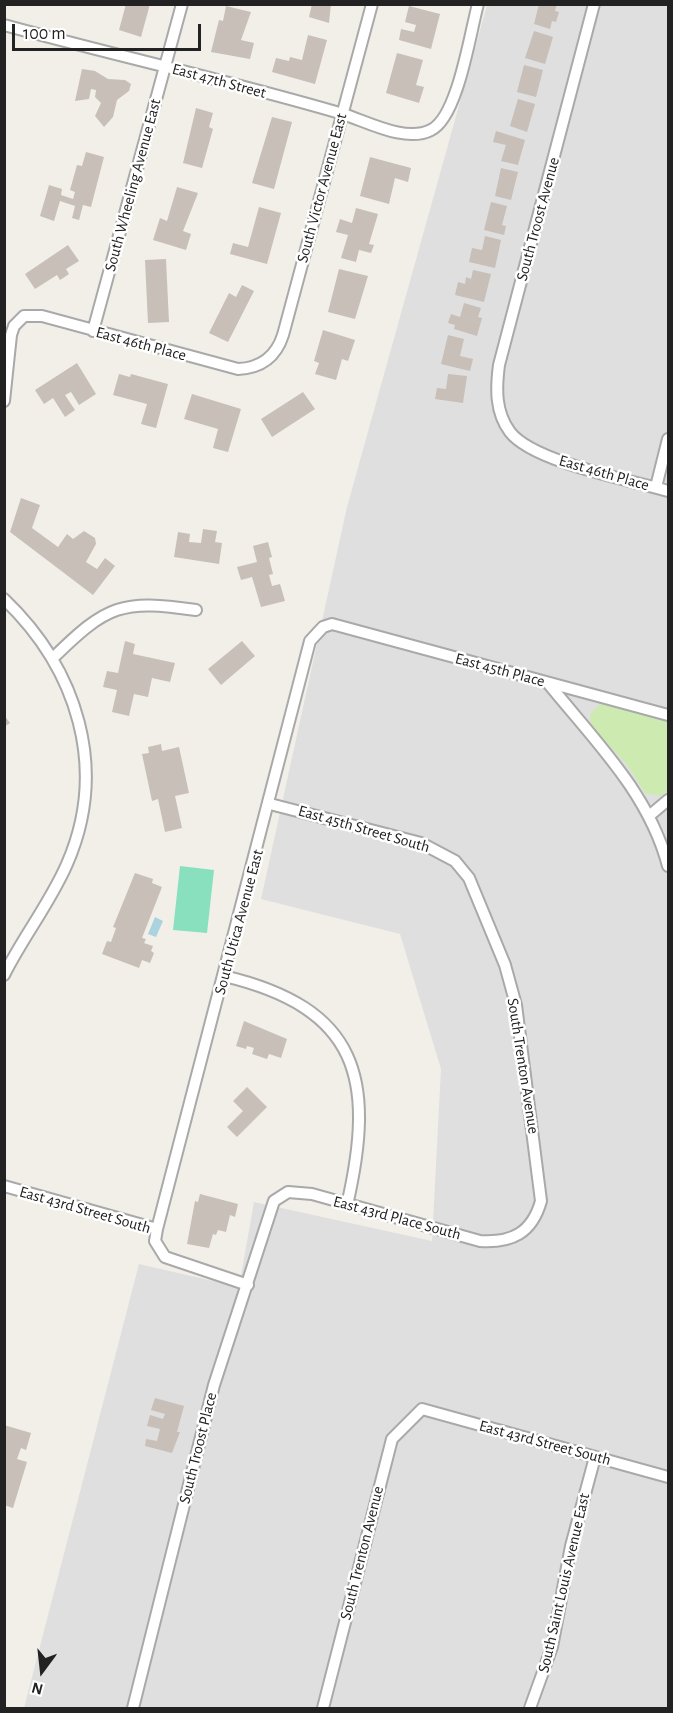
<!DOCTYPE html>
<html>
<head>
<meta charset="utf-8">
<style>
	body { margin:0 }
	#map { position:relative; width:673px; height:1713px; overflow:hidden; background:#f2efe9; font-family:"Alegreya Sans",sans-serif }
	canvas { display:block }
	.frame { position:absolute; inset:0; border:6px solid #222; pointer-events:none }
	.north { position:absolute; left:12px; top:1641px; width:60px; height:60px; -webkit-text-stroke:4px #fff; paint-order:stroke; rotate:195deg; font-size:16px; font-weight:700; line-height:24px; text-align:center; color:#222 }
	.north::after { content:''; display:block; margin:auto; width:21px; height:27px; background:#222; clip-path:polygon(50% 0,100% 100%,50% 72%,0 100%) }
	.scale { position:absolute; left:12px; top:24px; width:189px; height:27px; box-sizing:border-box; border:3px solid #222; border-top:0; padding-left:8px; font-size:18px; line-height:21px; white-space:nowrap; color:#222; -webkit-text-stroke:4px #fff; paint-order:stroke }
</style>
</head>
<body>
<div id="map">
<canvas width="673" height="1713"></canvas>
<div class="frame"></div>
<div class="north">N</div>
<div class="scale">100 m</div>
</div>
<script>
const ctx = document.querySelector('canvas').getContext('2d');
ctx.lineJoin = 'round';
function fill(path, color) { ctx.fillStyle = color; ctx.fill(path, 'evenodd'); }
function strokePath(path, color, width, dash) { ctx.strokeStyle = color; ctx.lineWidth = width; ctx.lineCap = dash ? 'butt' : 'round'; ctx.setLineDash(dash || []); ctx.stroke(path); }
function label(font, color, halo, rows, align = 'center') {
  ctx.font = font + ' "Alegreya Sans",sans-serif'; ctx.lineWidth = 5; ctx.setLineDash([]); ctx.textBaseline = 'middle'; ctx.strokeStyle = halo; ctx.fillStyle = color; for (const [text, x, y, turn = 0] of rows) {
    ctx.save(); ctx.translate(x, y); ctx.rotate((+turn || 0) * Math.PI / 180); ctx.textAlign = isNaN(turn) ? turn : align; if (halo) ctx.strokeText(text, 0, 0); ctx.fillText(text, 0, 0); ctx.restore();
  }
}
fill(new Path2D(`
	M487,5h181v1703h-644l115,-444 100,23 15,-85 178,39 9,-172 -41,-135 -139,-35 86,-392z`), '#e0dfdf');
fill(new Path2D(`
	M604,704l64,18v68l-8,6 -15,-3 -18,-28 -36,-40 -1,-11 9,-9z`), '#cdebb0');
fill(new Path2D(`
	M180,866l34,4 -7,63 -34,-3z`), '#88e0be');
fill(new Path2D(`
	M155,917l8,4 -7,16 -8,-3z`), '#aad3df');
fill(new Path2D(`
	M126,4h24l-9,33 -22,-7z
	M312,4h19l-2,19 -20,-6z
	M539,4h18l-2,7 4,1 -3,10 -4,-1 -2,8 -16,-5z
	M226,6l25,6 -10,28 13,3 -4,16 -39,-7 8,-32 4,1z
	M409,6l31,8 -9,35 -32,-9 2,-11 13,3 2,-7 -11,-3z
	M534,31l19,6 -8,27 -20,-6z
	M308,35l19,5 -12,44 -43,-12 4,-14 13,3 1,-4 12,3z
	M397,53l26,7 -7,25 8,2 -5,16 -33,-10z
	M524,65l19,5 -7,27 -19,-5z
	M82,69l13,2 13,8 17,1 6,4 -2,7 -12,9 -4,17 -9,10 -9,-11 6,-13 -6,-6 1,-7 -5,-1 -2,10 -14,2z
	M518,99l17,5 -8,28 -17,-6z
	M196,108l17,5 -4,14 4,2 -11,39 -19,-5z
	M272,117l20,5 -18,67 -22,-6z
	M496,131l29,9 -7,25 -17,-4 5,-16 -13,-3z
	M86,152l18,5 -13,50 -8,-2 -4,15 -7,-2 3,-12 -15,-5 -6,20 -14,-5 9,-31 13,4 -1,6 12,4 2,-7 -5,-2 7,-25 5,1z
	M370,157l41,11 -3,14 -13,-4 -6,26 -29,-8z
	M501,168l17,4 -7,28 -16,-4z
	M177,187l21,6 -15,38 8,3 -5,16 -33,-10 7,-22 7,3z
	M491,202l16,4 -5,19 4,1 -2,9 -20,-5z
	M259,207l22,6 -14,51 -37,-10 3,-11 15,4z
	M356,208l22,6 -9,30 5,1 -3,8 -12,-3 -3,12 -15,-4 7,-23 -12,-3 4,-13 12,4z
	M485,236l16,4 -6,28 -26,-6 3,-14 10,2z
	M68,245l11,16 -13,8 3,5 -9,6 -3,-5 -22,14 -10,-15z
	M166,259l3,63 -21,1 -3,-63z
	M339,269l29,7 -13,43 -27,-7z
	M473,270l18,4 -7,28 -29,-7 3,-13 7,2 1,-7 5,2z
	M242,285l12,6 -26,51 -19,-9 20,-40 7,4z
	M464,303l17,5 -3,9 4,1 -5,18 -23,-7 1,-4 -7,-2 3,-9 9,3z
	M323,330l32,10 -7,21 -6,-2 -6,21 -21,-6 4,-11 -5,-2z
	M448,335l16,4 -4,17 13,3 -3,12 -29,-7z
	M77,363l19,31 -17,11 -8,-13 -6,3 10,15 -10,7 -12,-19 -9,6 -9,-14z
	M119,374l11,3 1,-3 37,10 -12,44 -15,-4 6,-20 -34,-9z
	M448,374l19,2 -4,27 -28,-4 2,-11 9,1z
	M303,392l12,17 -43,28 -11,-18z
	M192,394l49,15 -13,43 -15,-4 5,-19 -34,-10z
	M21,498l19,7 -8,23 26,19 9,-13 6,5 11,-8 11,7 1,6 -10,18 11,7 8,-11 10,8 -22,29 -83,-63z
	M203,529l14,2 -2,11 7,1 -3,21 -45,-7 4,-25 12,2 -1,8 12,1z
	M268,542l4,15 -3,1 4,16 -4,1 3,11 8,-2 5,17 -24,6 -9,-30 -11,3 -4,-13 20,-5 -4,-16z
	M125,641l10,3 -2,10 42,9 -5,19 -18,-4 -4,19 -14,-3 -5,22 -17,-4 5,-22 -14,-3 4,-16 11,2z
	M242,641l13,15 -34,29 -13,-16z
	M4,715l6,8 -6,4z
	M161,744l1,7 17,-4 10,46 -14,3 7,32 -17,4 -7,-33 -6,2 -10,-47 7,-1 -1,-6z
	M135,873l18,6 -1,4 10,4 -20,51 4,1 -2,4 9,3 -2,5 3,2 -4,10 -8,-3 -3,8 -37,-14 5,-13 4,1 5,-14 -3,-1z
	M244,1021l43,18 -6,19 -12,-4 -2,5 -15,-5 2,-6 -7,-2 -1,3 -10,-3z
	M247,1087l20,20 -30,30 -10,-10 16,-16 -10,-10z
	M200,1194l38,10 -3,13 -5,-2 -4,17 -8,-2 -2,5 -3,-1 -4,14 -22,-4 8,-43 3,1z
	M155,1398l29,8 -7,26h3l-8,21 -27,-7 1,-7 11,2 3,-12 -13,-3 3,-11 13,4 2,-5 -14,-4z
	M4,1425l27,8 -5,17 -5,-2 -4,11 10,3 -14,46 -9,-3z`), '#c7bfb8');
const street = new Path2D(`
	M594,4l-95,361c-3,23 -4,47 11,67 23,30 120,48 158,59
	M4,25c113,31 227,56 339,89 25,8 63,29 88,16 27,-13 39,-97 47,-126
	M93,331l89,-327
	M4,401l7,-66 3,-9 10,-10h18l196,53c23,-1 38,-12 45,-34l89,-331
	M656,487l12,-48
	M4,599c73,70 105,169 63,265 -17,39 -44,73 -63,111
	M54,657c53,-52 68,-58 142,-47
	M548,683c46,57 101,110 120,183
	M649,816l19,-16
	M224,976c135,32 152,103 123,229
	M4,1186l153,43 -2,12 10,16 83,28
	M157,1229l153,-588 13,-14 9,-3 336,91
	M133,1708l81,-323 60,-184 14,-9 24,2 168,47c32,2 52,-8 61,-40l-25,-196 -11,-40 -36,-87 -14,-17 -34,-18 -151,-39
	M323,1708l69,-269 30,-30 246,68
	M530,1708l22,-61 19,-101 24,-89`);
strokePath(street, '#a9a9a9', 14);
strokePath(street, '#fff', 10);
label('16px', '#222', '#fff', [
	["East 47th Street",219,81,15],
	["South Wheeling Avenue East",133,185,-75],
	["South Victor Avenue East",322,188,-75],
	["South Troost Avenue",538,219,-75],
	["East 46th Place",141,344,15],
	["East 46th Place",604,473,16],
	["East 45th Place",500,670,15],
	["East 45th Street South",364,829,16],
	["South Utica Avenue East",239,922,-75],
	["South Trenton Avenue",523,1066,81],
	["East 43rd Street South",85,1210,16],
	["East 43rd Place South",397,1218,15],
	["East 43rd Street South",545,1443,15],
	["South Troost Place",198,1448,-76],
	["South Trenton Avenue",362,1553,-76],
	["South Saint Louis Avenue East",564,1583,-77]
]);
</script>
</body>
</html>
